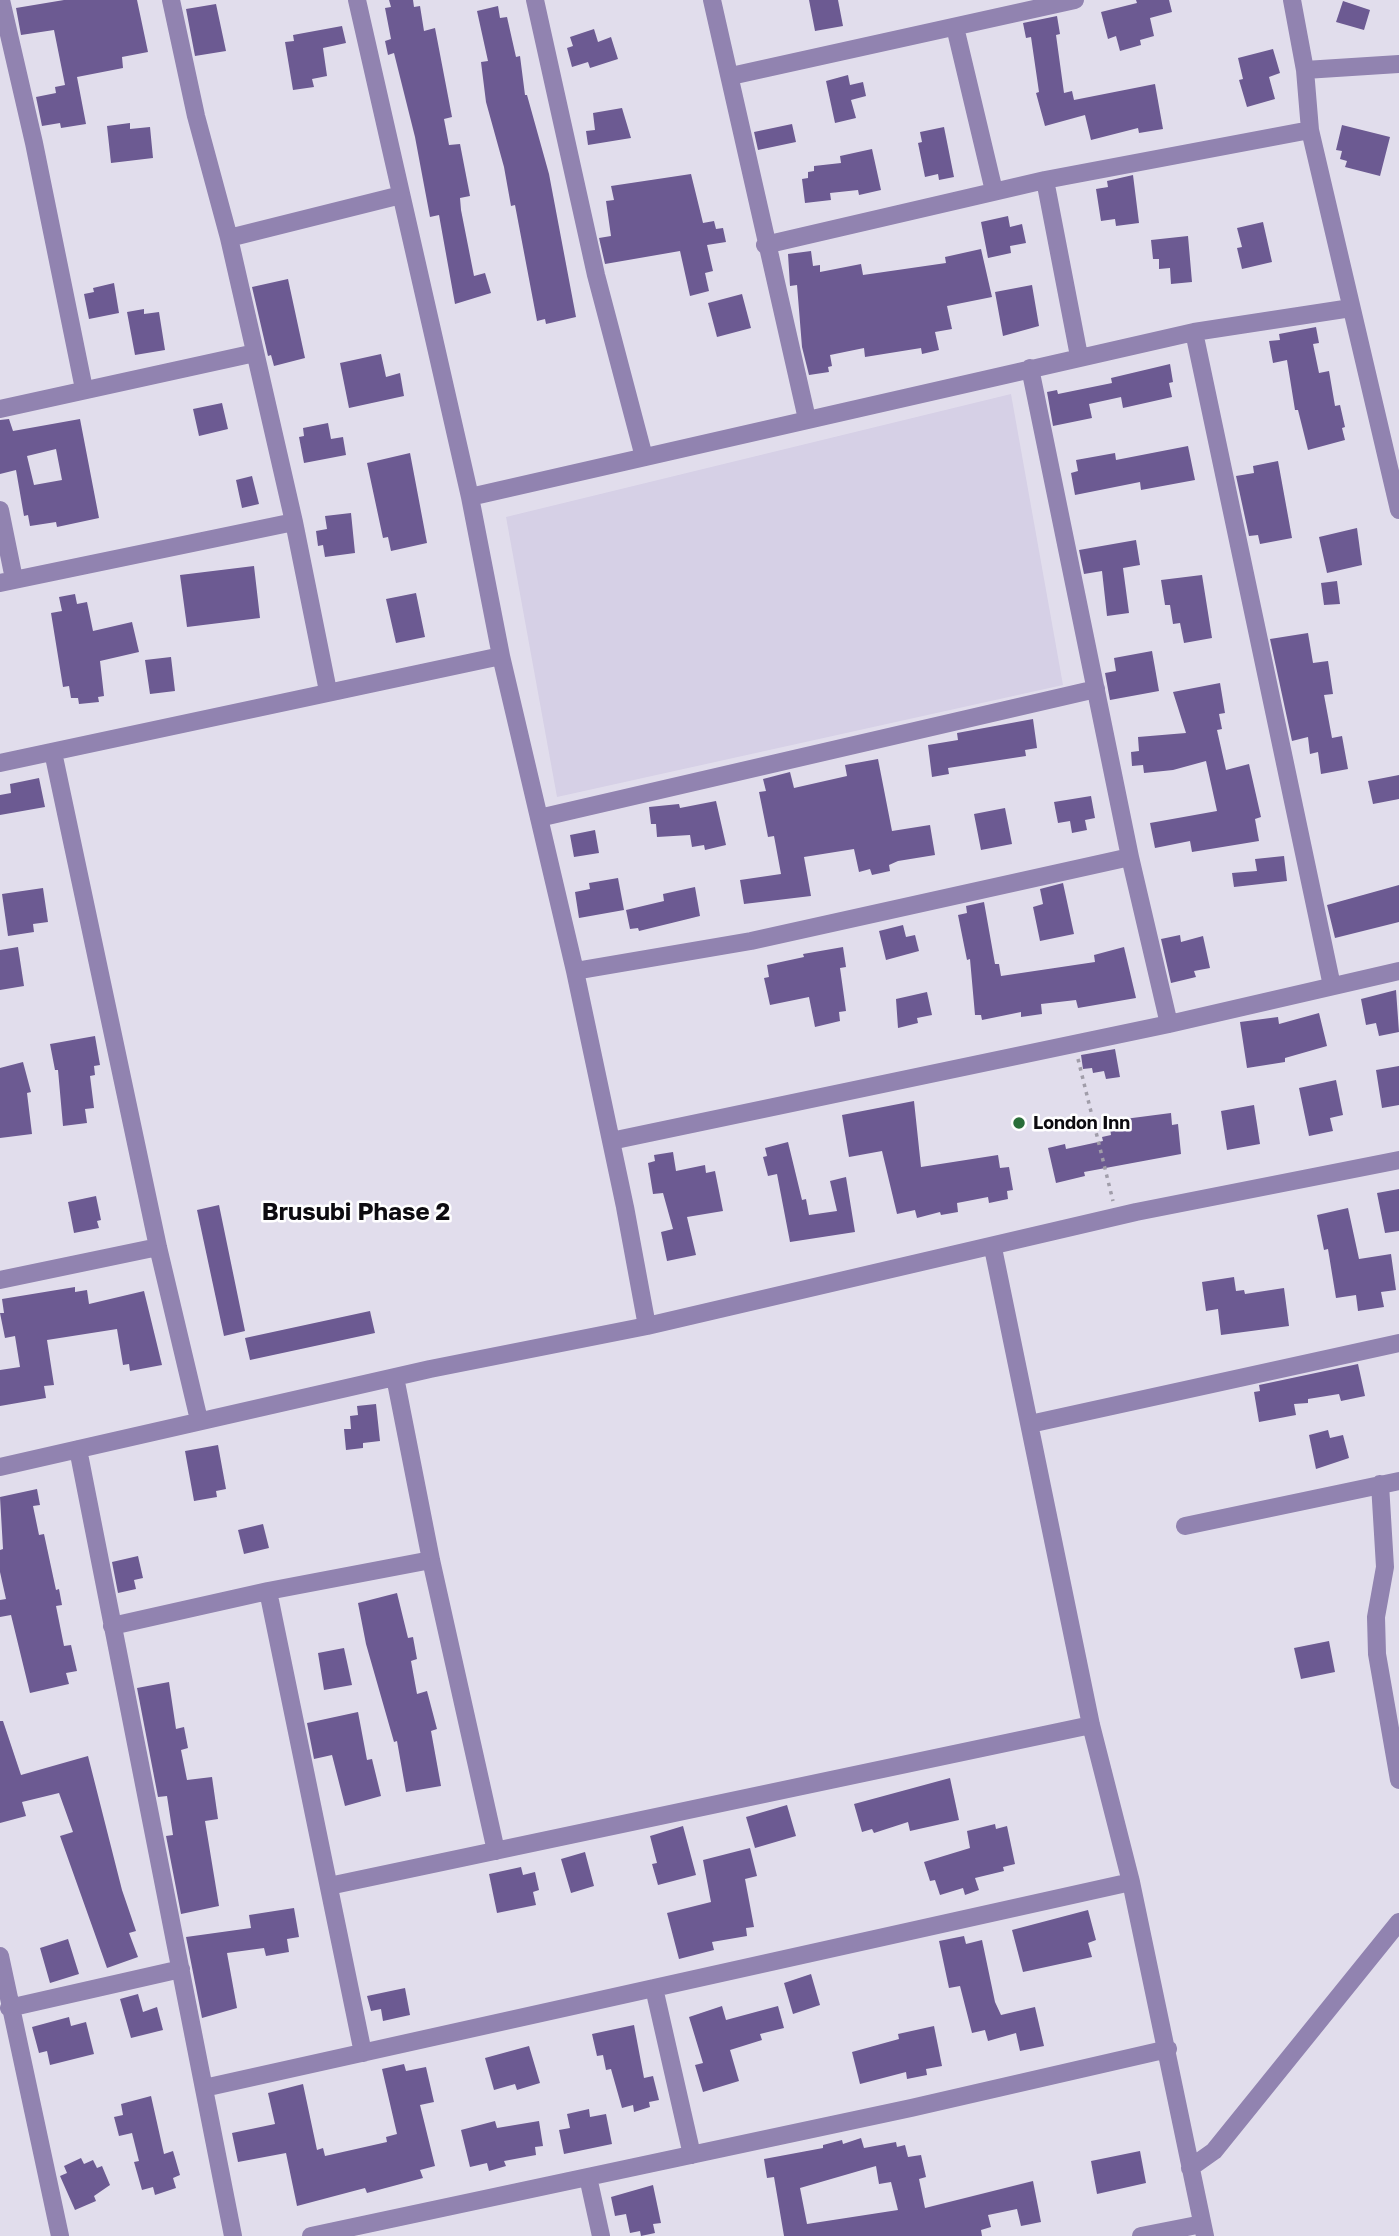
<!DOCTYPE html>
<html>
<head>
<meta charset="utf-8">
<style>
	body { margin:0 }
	canvas { display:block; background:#e1ddec }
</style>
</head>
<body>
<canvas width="1399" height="2236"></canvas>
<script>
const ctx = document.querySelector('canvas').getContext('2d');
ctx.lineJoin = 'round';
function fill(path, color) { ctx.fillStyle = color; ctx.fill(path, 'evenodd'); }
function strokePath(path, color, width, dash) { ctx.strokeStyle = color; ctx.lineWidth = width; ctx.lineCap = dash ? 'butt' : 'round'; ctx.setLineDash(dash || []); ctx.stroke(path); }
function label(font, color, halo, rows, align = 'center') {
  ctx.font = font + ' "Golos Text",sans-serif'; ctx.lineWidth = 5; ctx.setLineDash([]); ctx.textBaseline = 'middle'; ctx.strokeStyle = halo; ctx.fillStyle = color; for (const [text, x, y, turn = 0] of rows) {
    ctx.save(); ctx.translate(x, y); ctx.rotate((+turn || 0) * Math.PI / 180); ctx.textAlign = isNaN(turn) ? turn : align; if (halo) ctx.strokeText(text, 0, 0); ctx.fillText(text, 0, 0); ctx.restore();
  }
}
fill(new Path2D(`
	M1011,394l52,291 -506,112 -51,-280z`), '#d6d0e6');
fill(new Path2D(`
	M64,0h73l11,52 -26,5 1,11 -46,9 9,47 -25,4 -1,-5 -18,3 -6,-29 20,-4 -1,-6 10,-2 -11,-55 -33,5 -5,-27z
	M389,0h24l1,7 6,-1 4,25 11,-3 17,89 -8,2 5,26 11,-1 10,52 -10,2 1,12 13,66 11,-3 6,20 -36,11 -16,-89 -9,2 -15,-80 -21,-84 -6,2 -3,-14 6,-2 -6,-31 6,-1z
	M809,0h29l5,26 -28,5z
	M1136,0h33l3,12 -22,6 4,18 -14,4 1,5 -21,6 -4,-15 -8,3 -7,-27 36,-9z
	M1343,1l27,9 -6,20 -28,-8z
	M216,4l10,47 -31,5 -9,-47z
	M498,6l2,12 7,-1 9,40 4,-1 5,39h2l22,79 27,143 -30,7 -1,-5 -8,2 -22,-116 -4,1 -7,-39 -18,-65 -5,-40 7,-1 -11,-50z
	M1057,16l3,18 -4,1 8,58 8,-2 2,9 81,-16 8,45 -24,4 -1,-5 -47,12 -6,-25 -40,11 -9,-33 3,-1 -8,-55 -5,1 -3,-15z
	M342,26l4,17 -23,5 4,28 -15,3 2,8 -21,3 -8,-48 9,-1 -1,-6z
	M594,29l4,13 13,-5 7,22 -28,9 -2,-6 -16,5 -5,-19 6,-2 -3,-9z
	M1273,49l7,24 -11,4 6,22 -28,8 -8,-27 4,-1 -5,-21z
	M848,75l2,10 13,-3 3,14 -15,4 5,18 -21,5 -9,-42z
	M622,108l9,30 -43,7 -2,-14 9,-1 -2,-17z
	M130,123v6l20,-2 3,31 -42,5 -4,-37z
	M792,124l4,18 -38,8 -4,-18z
	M1342,125l48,12 -10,39 -35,-9 2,-6 -7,-2 2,-8 -6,-1z
	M944,127l10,50 -15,3 -1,-6 -13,3 -7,-34 4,-1 -2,-10z
	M872,149l9,41 -22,5 -1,-5 -28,3 1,7 -26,3 -3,-24 6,-1v-6l6,-1v-5l27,-3 -1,-7z
	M691,174l12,49 11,-2 2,8 7,-1 3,14 -19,3 6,26 -8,2 4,18 -19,5 -10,-45 -75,13 -6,-26 12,-2 -5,-35 8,-1 -3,-14z
	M1133,175l6,48 -23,3 -1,-7 -14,2 -5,-32 12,-2 -1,-6z
	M1008,216l2,11 12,-3 4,19 -16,3 1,7 -23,5 -7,-36z
	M1263,222l9,40 -30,7 -5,-21 5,-1 -5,-19z
	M1188,236l4,46 -21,2 -1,-16 -11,1v-10h-6l-2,-19z
	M981,249l11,48 -45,9 5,23 -17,3 4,18 -17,4 -1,-6 -56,9 -1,-9 -34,7 2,11 -4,1 1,5 -20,3 -7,-28 -5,-62 -7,1 -2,-32 23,-3 2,15 7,-1v7l41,-8 2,11 83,-12 -1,-6z
	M288,279l17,79 -31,8 -3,-11 -3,1 -16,-69z
	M114,283l5,30 -30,6 -5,-25 10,-2 -1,-4z
	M1032,285l7,41 -36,10 -8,-44z
	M742,294l9,34 -34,9 -9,-34z
	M144,309v5l15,-2 6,38 -30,5 -8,-43z
	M1316,327l3,16 -6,1 6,29 10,-2 6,35 5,-1 5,22 -3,1 3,12 -37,10 -10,-40h-3l-8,-50 -14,3 -4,-22 11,-1 -1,-6z
	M381,354l5,23 14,-4 4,23 -55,12 -9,-45z
	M1170,364l3,18 -4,1 3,14 -49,11 -2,-11 -32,7 3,14 -39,8 -6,-34 10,-2 1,4 54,-11 -1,-5z
	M222,403l6,26 -29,7 -6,-27z
	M9,419l4,12 67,-12 19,99 -42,9 -1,-5 -26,4 -2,-11 -4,1 -8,-46 -16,4v-54zM56,449l6,31 -28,5 -7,-29z
	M328,423l3,16 12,-2 3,18 -42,8 -5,-26 5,-1 -1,-8z
	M1188,446l7,34 -54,10 -1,-8 -65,13 -4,-22 7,-2 -2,-11 39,-7 1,7z
	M410,453l17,90 -36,8 -3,-14 -5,1 -16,-75z
	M1278,461l14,77 -32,6 -2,-9 -9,1 -13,-60 18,-3 -1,-7z
	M252,476l7,28 -17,4 -6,-28z
	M351,513l4,40 -30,4 -2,-12 -5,1 -2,-15 11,-2 -2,-13z
	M1357,528l5,37 -35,8 -8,-36z
	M1136,540l4,25 -17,3 6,45 -22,3 -5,-45 -18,3 -5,-24z
	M254,566l6,52 -73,9 -7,-52z
	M1202,575l10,63 -28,5 -4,-20 -7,1 -3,-19h-5l-4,-25z
	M1337,581l3,23 -16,1 -3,-22z
	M416,593l9,44 -29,6 -10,-44z
	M75,594l2,10 10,-2 6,29 39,-9 7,30 -39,9 4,35 -6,1 1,5 -20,2 -1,-6h-7l-2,-12 -6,1 -12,-74 11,-2 -3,-14z
	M1308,633l5,30 15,-2 5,33 -9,1 8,43 10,-2 6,33 -27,5 -3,-22 -8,2 -2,-17 -16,4 -22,-102z
	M1152,651l7,40 -49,9 -5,-27 11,-2 -2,-13z
	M171,657l4,34 -25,3 -5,-34z
	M1220,683l5,30 -6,1 3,15 -5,1 9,40 23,-6 12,53 -6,2 4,22 -67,11 -2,-11 -35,7 -5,-25 67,-12 -11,-50 -33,9 -29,3 -1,-8 -11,1 -1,-14 8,-1 -1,-14 48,-4 -13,-41z
	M1033,719l4,29 -12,2 1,6 -78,12 1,6 -17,3 -4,-32 30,-5 -1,-7z
	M878,759l14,72 38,-6 5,30 -37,6 -9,4 1,6 -18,4 -2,-6 -11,3 -5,-23 -50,8 7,39 -67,8 -4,-24 41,-6 -7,-38 -6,1 -9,-45 7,-1 -3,-12 27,-7 4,16 53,-12 -2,-11z
	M1399,775v24l-26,5 -5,-23z
	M39,778l6,29 -45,8v-20l11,-2 -1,-9z
	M1091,796l4,22 -10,2 2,10 -15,3 -2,-12 -12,2 -4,-21z
	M716,801l10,44 -21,5 -1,-5 -12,2 -2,-12 -33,2 -1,-13h-5l-2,-17 30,-3 1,4z
	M1005,808l7,36 -31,6 -7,-36z
	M595,830l4,23 -25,4 -4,-22z
	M1284,856l3,25 -53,6 -2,-14 25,-2 -2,-12z
	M618,878l6,32 -45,8 -4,-26 15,-3 -1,-6z
	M1063,883l11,51 -34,7 -7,-34 10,-3 -3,-15z
	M1399,885v37l-64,16 -8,-33z
	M695,887l5,29 -61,15 -1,-3 -8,1 -4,-19 38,-9 -1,-7z
	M43,888l5,34 -15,2 1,8 -26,4 -6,-42z
	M984,902l11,62h4l2,12 94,-14 -1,-7 30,-8 12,51 -58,10 -2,-8 -35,4 1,10 -21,3v-5l-39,8 -1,-5h-6l-5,-56 -3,1 -9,-45 9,-2 -1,-7z
	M903,925l3,12 9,-2 4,16 -33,9 -7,-29z
	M1180,935l1,7 22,-6 7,32 -16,3 2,6 -25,6 -10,-44z
	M18,947l6,39 -24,4v-40z
	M843,947l3,20 -6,1 6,43 -7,1 1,9 -25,6 -6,-30 -39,8 -6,-27 5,-1 -2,-12 37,-8 -1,-3z
	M1396,990l3,42 -20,4 -3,-13 -10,2 -5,-26z
	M927,992l5,23 -15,3 1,5 -20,5 -2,-29z
	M1319,1013l8,33 -42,12v4l-38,6 -7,-46 38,-5 1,7z
	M95,1036l5,29 -6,1 1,9 -5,1 4,32 -9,1 2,14 -24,3 -5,-56h-3l-5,-26z
	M1115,1049l5,28 -14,2 -2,-8 -11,2 -1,-5 -9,1 -2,-14z
	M23,1062l8,30 -4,1 5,41 -32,4v-70z
	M1399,1066v39l-17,3 -6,-38z
	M1336,1080l7,35 -13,3 3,13 -24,5 -10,-48z
	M914,1101l7,66 77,-12 2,13 9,-1 4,23 -6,1 1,8 -19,4 -1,-6 -31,6 1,9 -17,3 -1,-3 -23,6 -2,-8 -18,4 -15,-63 -33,6 -7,-42z
	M1254,1105l6,39 -33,6 -6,-39z
	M1171,1113l1,12 6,-1 3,30 -97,18 1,4 -29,7 -8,-35 17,-4 1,5 37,-8 -1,-4 9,-2 -2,-14z
	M788,1142l14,58 4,-1 3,16 28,-4 -7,-30 16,-4 9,55 -65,10 -13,-68 -9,2 -5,-19 4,-1 -2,-8z
	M673,1152l3,19 29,-6 1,8 9,-2 8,40 -36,6 9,38 -29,6 -6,-29 12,-3 -10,-36 -10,1 -5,-31 7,-2 -1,-6z
	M1399,1189v42l-14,2 -8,-40z
	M96,1196l5,24 -4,1 2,7 -25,5 -6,-31z
	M219,1205l26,126 -21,5 -27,-126z
	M1348,1208l11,51 32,-5 5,36 -15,2 3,15 -26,4 -2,-16 -20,3 -8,-49 -4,1 -7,-35z
	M1234,1277l2,14 8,-1 1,4 39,-6 5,38 -68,9 -3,-26 -12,2 -4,-29z
	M75,1287v5l12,-2 2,14 55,-13 18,74 -32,6 -1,-7 -6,1 -6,-36 -70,11 7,45 -10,1 2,12 -46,8v-36l20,-3 -5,-31 -10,2 -5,-25h4l-2,-14z
	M370,1311l5,22 -125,27 -5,-22z
	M1358,1364l7,32 -24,5 -2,-7 -31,5v4l-14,1 2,11 -37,7 -5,-30 6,-1 -1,-6z
	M376,1404l4,37 -17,2v5l-17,2 -2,-21h7l-1,-13 8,-1 -1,-9z
	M1328,1430l2,8 13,-3 6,23 -33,11 -7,-34z
	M218,1445l8,44 -10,2 1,6 -23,4 -9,-50z
	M37,1489l3,16 -7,1 6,29 5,-1 12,56 3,-1 3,16 -6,1 8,40 7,-1 6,26 -11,2 3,11 -39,9 -19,-78 -11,2v-17l6,-1 -6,-27v-22l3,-1 -3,-52z
	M263,1524l6,24 -25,6 -6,-24z
	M138,1556l5,22 -9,2 2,9 -18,4 -6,-31z
	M397,1593l11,45 5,-1 4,22 -6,2 6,33 10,-3 10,38 -6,2 10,55 -35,6 -9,-51 -3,1 -28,-98 -8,-41z
	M1329,1641l6,31 -34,7 -7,-31z
	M344,1648l8,37 -28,5 -6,-37z
	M169,1682l7,47 8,-2 4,21 -7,2 6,30 25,-3 6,42 -13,2 14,85 -38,8 -15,-78 7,-1 -6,-39 -9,1 -21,-109z
	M358,1712l9,48 5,-1 9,37 -36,10 -13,-51 -18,4 -7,-36z
	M0,1721h3l18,54 67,-19 34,134 14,41 -7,2 9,24 -31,11 -47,-132 13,-4 -14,-39 -37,9 4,14 -26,7z
	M950,1778l9,42 -49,11 -2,-9 -34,11 -2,-4 -10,3 -8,-28z
	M787,1805l9,31 -41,12 -9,-31z
	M995,1824l1,5 11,-3 8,38 -12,3 1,4 -29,7 4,12 -14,5 -2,-7 -23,7 -5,-15 -5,1 -6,-19 46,-14 -3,-17z
	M683,1826l13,49 -38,10 -6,-21 5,-1 -7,-27z
	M750,1848l7,28 -12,3 9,48 -8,1 1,8 -35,6 2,8 -35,9 -12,-46 44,-11 -8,-42z
	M585,1852l9,34 -23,7 -10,-34z
	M521,1867l2,8 12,-3 4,18 -6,2 3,13 -39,8 -8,-39z
	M294,1908l5,29 -12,2 2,13 -23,4 -2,-8 -37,5 10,55 -35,10 -16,-81 65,-9 -2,-13z
	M1088,1910l8,30 -8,3 4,14 -69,15 -11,-42z
	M964,1936l2,8 16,-4 13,62 6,13 34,-8 9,39 -24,5 -4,-18 -28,8 -3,-11 -13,3 -12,-47 -11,2 -10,-47z
	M68,1939l11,35 -29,9 -10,-35z
	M811,1974l9,31 -27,9 -9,-31z
	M405,1988l5,27 -27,6 -2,-12 -10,2 -4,-15z
	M138,1994l5,18 14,-5 6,23 -32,8 -11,-39z
	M722,2006l4,14 52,-14 6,22 -24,6 2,6 -32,10 9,31 -36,11 -8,-27 8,-2 -14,-46z
	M69,2017l2,9 15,-4 8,32 -44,11 -3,-14 -8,2 -7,-26z
	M634,2025l10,53 9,-2 6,24 -10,2 1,5 -16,5 -1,-7 -11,3 -11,-39 -5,1 -3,-15 -6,1 -5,-22z
	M934,2026l8,40 -16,3 1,6 -20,4 -1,-7 -46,12 -8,-32 47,-13 -1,-5z
	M529,2046l11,37 -23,7 -2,-6 -21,6 -9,-32z
	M404,2064l2,7 20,-4 8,35 -14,3 15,61 -15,4 3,8 -56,15 -2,-5 -68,18 -11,-53 -48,9 -6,-29 43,-9 -7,-31 35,-9 14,66 6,-2 2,8 62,-14 -1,-5 11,-3 -15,-65z
	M151,2096l13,58 9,-3 7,24 -7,3 3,10 -21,7 -2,-8 -11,3 -8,-28 5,-1 -7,-28 -13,3 -5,-19 9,-2 -2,-11z
	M589,2109l1,8 16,-3 6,30 -48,10 -5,-24 11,-2 -3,-14z
	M495,2121l2,7 42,-7 4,25 -8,1 1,8 -32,6 2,5 -17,5 -2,-8 -17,4 -9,-37z
	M861,2138l3,10 32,-6 1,5 8,-2 3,12 13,-2 5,22 -7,2 6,29 108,-27 8,41 -20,4 -4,-17 -29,6 3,12 -10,3 1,6h-198l-10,-59 -7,1 -3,-19 59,-11v-3l19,-5 1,4zM876,2166l3,18 12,-2 7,28 -91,14 -7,-36z
	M1140,2151l6,32 -49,11 -6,-33z
	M81,2158l3,6 9,-4 4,8 5,-2 8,19 -16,11 2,5 -21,9 -15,-34 7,-3 -3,-7z
	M653,2185l8,38 -8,1 2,9 -14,3 -1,-5 -10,2 -4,-19 -11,2 -4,-19z`), '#6c5a92');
strokePath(new Path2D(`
	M1078,1059l35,142`), '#a09da9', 3.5, [3.5, 5]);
strokePath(new Path2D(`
	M1,0l33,143 50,246
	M171,0l25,116 33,122 65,284 34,169
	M357,0l113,497 31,159 74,315 50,236 22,119
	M535,0l61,275 48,182
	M712,0l95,419
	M1292,0l13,70 5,60 89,380
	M955,27l39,164
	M1305,70l94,-6
	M731,76l344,-76
	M1045,180l34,176
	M229,238l172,-43
	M765,245l280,-65 265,-50
	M1194,332l138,654
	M1030,368l100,489 39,167
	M0,409l255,-56
	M470,497l724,-165 157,-24
	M0,510l14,69
	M0,583l294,-61
	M53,752l105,495 41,173
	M0,763l501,-107
	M539,818l557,-129
	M575,971l176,-30 379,-84
	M611,1141l558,-117 230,-53
	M993,1248l98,477 40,157 74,354
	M0,1280l158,-33
	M395,1377l36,183 65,291
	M1030,1424l369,-81
	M78,1449l155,787
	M0,1467l430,-98 217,-43 489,-114 263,-52
	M1380,1484l5,83 -9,50 1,37 22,126
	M1185,1526l214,-45
	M268,1591l95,462
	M112,1626l156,-35 163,-31
	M329,1886l762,-161
	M0,1956l60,280
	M654,1988l38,167
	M9,2008l172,-39
	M204,2088l927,-206
	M1190,2168l24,-17 185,-229
	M588,2177l13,59
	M311,2236l600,-128 257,-59
	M1141,2236l61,-12`), '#9183b0', 18);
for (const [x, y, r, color] of [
	[1019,1123,7,"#296e39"]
]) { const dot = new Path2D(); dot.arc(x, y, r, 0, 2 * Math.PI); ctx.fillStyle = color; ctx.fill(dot); strokePath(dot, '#fff', 2.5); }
label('bold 18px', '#0d0b10', '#fff', [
	["London Inn",1033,1123]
], 'left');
label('bold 24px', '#0d0b10', '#fff', [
	["Brusubi Phase 2",356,1212]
]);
</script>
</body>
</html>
